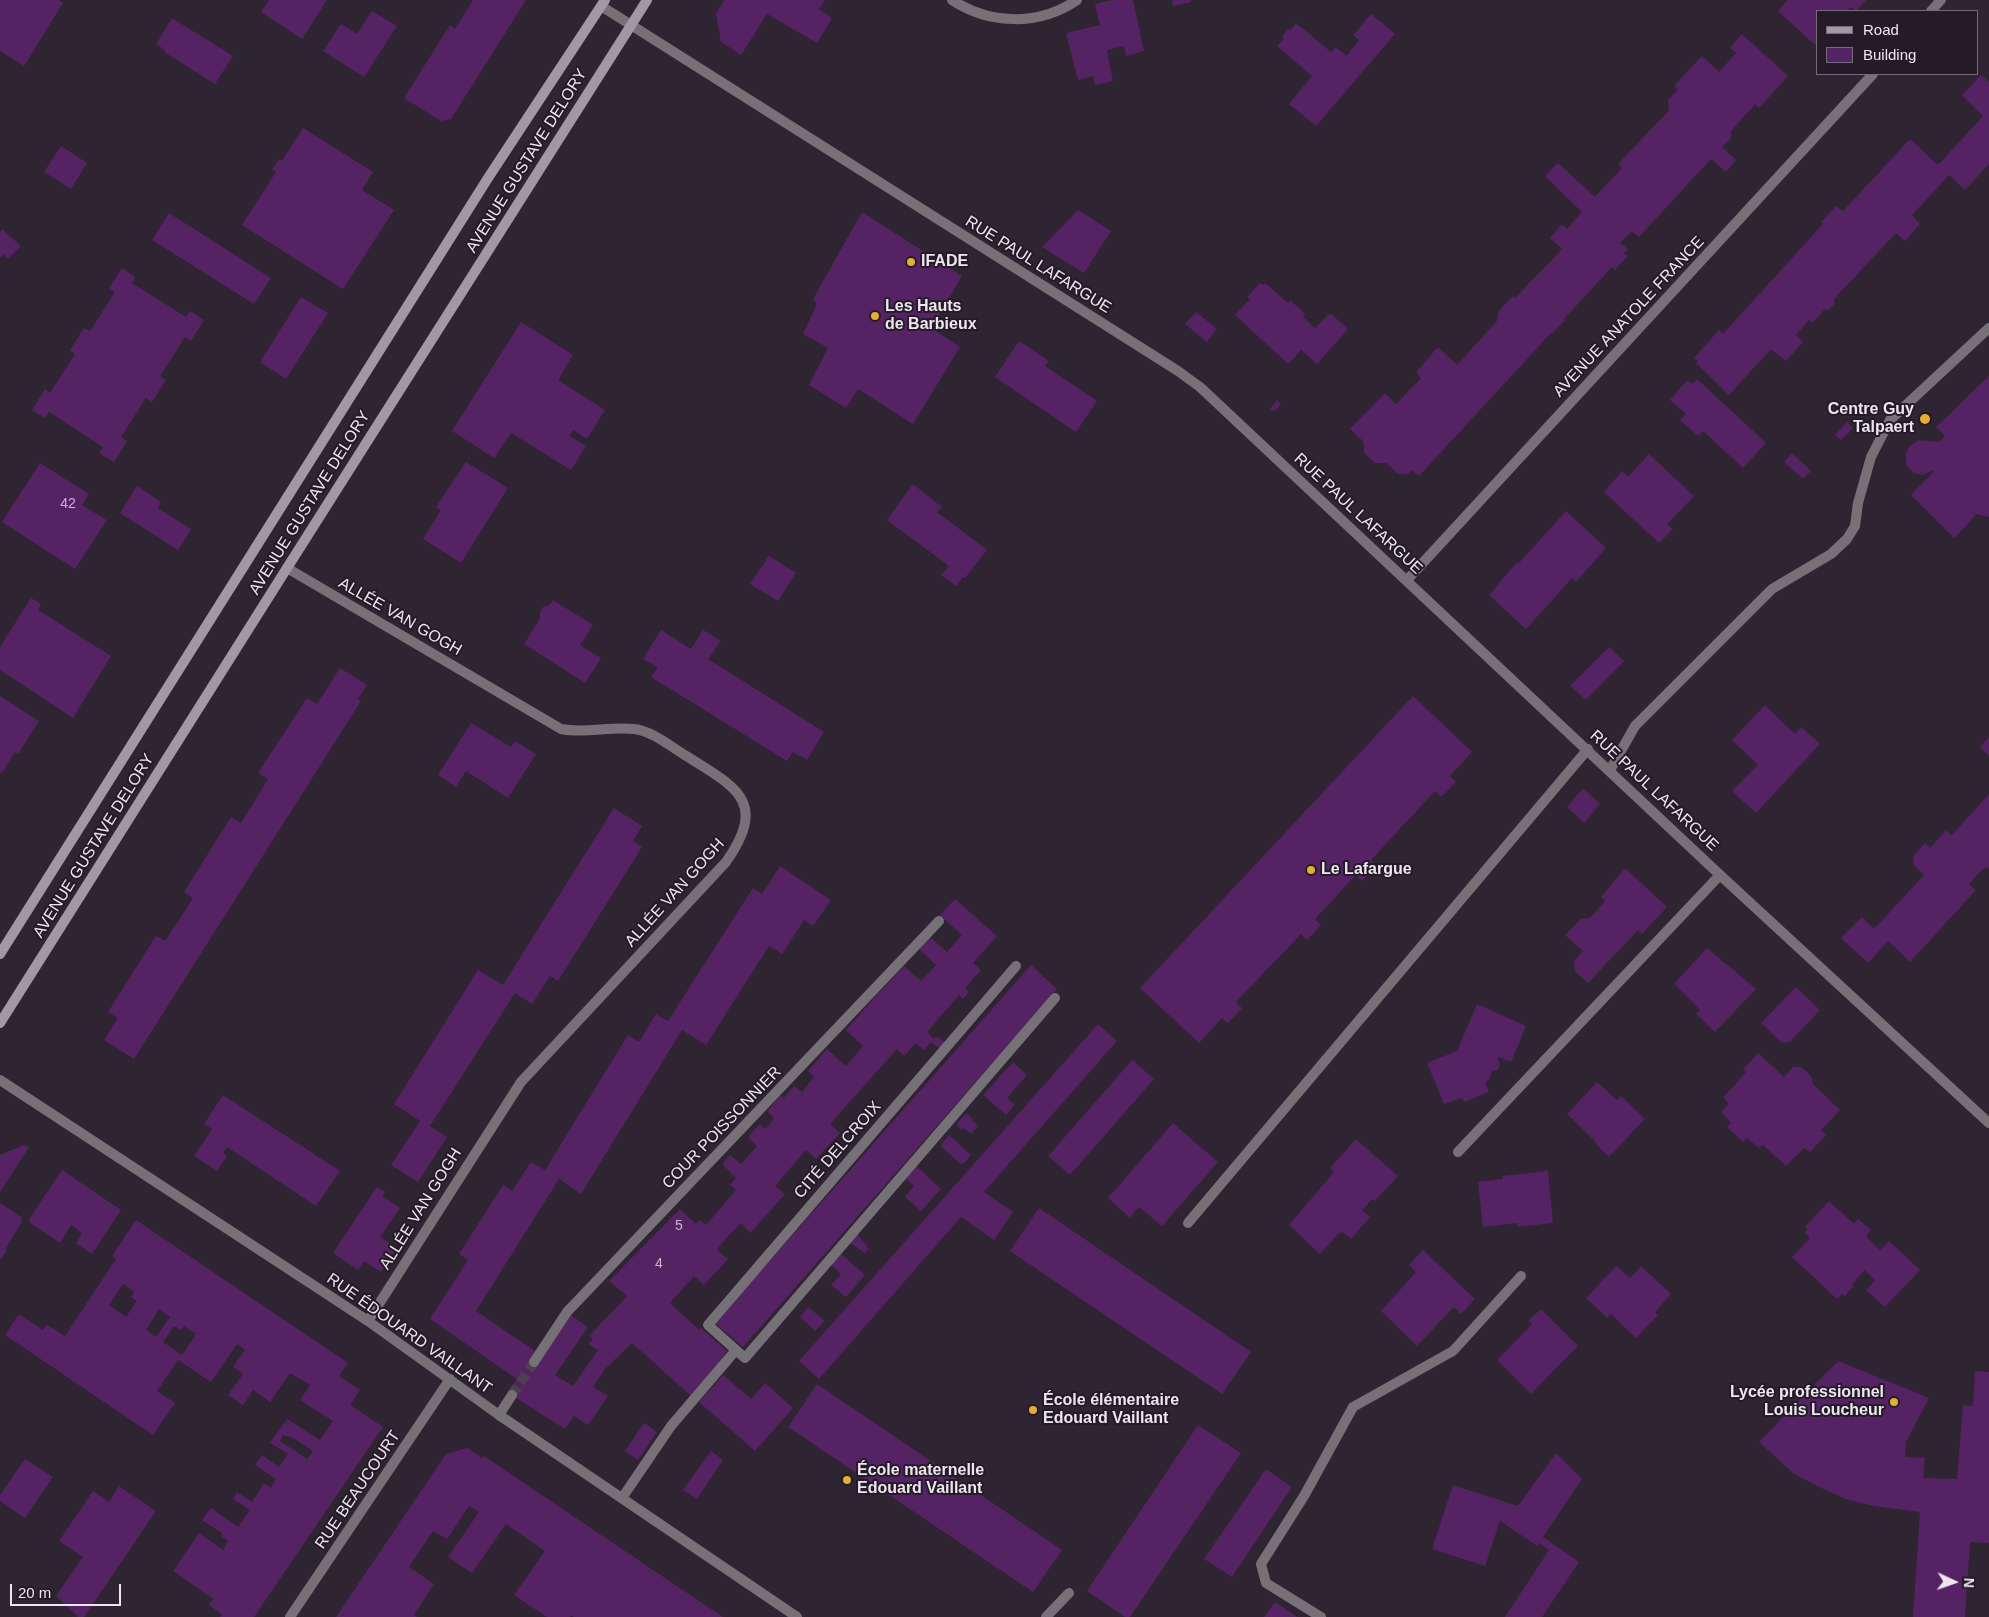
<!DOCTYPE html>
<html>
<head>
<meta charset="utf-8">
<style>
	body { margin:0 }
	#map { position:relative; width:1989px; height:1617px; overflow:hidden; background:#2f2432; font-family:Arial,sans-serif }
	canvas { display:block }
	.legend { position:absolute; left:1816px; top:10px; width:162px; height:65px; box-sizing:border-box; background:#251a28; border:1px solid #756c78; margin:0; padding:6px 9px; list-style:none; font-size:15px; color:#ede6ef }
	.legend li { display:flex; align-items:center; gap:10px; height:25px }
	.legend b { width:25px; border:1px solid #756c78 }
	.north { position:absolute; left:1929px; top:1557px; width:50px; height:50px; -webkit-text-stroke:4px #251a28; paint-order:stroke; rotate:93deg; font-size:14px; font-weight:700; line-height:20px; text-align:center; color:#ede6ef }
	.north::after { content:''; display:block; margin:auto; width:18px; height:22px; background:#ede6ef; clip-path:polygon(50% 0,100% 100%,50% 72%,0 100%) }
	.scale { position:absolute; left:10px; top:1584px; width:111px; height:22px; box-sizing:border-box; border:2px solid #ede6ef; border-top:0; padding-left:6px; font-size:15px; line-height:18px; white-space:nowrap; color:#ede6ef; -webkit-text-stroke:4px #251a28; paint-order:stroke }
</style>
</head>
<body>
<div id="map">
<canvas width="1989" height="1617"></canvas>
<ul class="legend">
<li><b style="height:6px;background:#a298a4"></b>Road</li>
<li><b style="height:14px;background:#552363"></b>Building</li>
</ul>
<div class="north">N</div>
<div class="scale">20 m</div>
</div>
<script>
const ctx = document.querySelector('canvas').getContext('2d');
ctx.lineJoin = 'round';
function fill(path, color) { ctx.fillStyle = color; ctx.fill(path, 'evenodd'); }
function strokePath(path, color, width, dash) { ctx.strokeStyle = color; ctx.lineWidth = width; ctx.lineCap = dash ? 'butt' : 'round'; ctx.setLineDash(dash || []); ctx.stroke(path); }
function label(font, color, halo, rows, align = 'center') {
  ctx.font = font + ' Arial,sans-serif'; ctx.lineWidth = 4; ctx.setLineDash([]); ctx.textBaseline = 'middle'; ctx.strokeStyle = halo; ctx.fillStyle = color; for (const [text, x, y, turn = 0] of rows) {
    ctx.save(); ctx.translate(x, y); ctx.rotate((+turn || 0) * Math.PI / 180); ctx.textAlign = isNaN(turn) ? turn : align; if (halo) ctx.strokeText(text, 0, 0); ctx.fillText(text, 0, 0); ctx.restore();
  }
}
fill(new Path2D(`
	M0,0h58l5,3 -39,63 -24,-15z
	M269,0h58l-25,39 -41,-27z
	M473,0h53l-75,119 -10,2 -37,-23 46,-73 5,4z
	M724,0h101l-6,9 13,9 -15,25 -50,-29 -26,41 -20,-13 -5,-28z
	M1112,0h21l11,51 -18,5 -2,-10 -17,4 6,31 -18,4 -2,-9 -15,4 -12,-47 34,-8 -5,-21z
	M1172,0h19v2l-18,4z
	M1788,0h78l-10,11 -5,-4 -4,4h-29v32l-3,2 -37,-34z
	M372,11l25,15 -33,51 -41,-26 18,-27 16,10z
	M1371,14l24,20 -79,92 -27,-22 23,-28 -35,-30 7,-7 -2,-2 6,-8 2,2 6,-8 35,29 5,-5 11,9 12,-16 -6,-5z
	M172,18l61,38 -18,28 -51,-32 1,-2 -9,-6z
	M1742,34l46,42 -29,32 -4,-4 -24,27v7l-9,9 14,13 -10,12 -15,-13 -72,78 -7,-6 -12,12 8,6 -4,4 4,3 -13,14 -3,-3 -48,52 1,1 -12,13 -1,-1 -133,144 -7,-6 -4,4h-10l-12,-11h-11l-11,-10v-11l-14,-13 35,-36 11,11 25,-26 -5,-6 22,-25 19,18 40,-44 1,-9 15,-16 2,2 47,-49 -12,-11 12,-14 5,5 15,-17 -37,-36 13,-13 37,34 27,-29 -4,-4 51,-54 -1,-10 10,-10 -4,-4 28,-30 17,16 17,-19 -6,-5z
	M1981,75l8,7v82l-24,26 -16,-15 -37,40 8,9 -15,17 -9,-8 -62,66 1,4 -6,7 -4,-1 -13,14 -3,-3 -13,15 7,7 -17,19 -15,-12 -42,46 -33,-32 2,-2 -4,-3 25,-28 4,4 100,-110 -2,-2 15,-16 7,5 67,-72 28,26 45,-49 -21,-21z
	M303,128l70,44 -11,18 32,20 -51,79 -101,-64 34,-53 -4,-2 7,-11 3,2z
	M61,146l26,17 -16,26 -27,-17z
	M1078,210l33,21 -27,42 -42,-26z
	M862,212l100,64 -31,52 29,19 -47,77 -55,-35 -12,19 -37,-23 19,-37 -25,-14 14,-30 -4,-5z
	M169,213l102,65 -17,26 -102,-64z
	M2,229l19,17 -13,13 -5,-5 -3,4v-26z
	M122,268l13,9 -3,6 54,34 4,-6 14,9 -13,21 -6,-4 -25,39 6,4 -14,22 -6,-4 -25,39 6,4 -13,21 -15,-9 4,-6 -54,-35 -4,6 -13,-8 13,-21 5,4 25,-39 -5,-4 14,-22 6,3 25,-39 -6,-4z
	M1260,283l3,2 2,-2 23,20 2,-3 15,14 -2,3 12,11 15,-15 18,16 -31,35 -16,-14 -13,14 -53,-49 15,-16 -3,-2z
	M301,297l27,16 -42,66 -26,-17z
	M1196,312l21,17 -10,13 -22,-18z
	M521,322l52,33 -15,25 47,30 -18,29 -14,-9 -3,6 16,10 -15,24 -60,-37 -17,25 -42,-27z
	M1019,341l30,20 -4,5 52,35 -21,31 -81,-55z
	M1989,376v141l-12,-3 -23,24 -43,-43 24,-25 -13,5 -8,-2 -8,-8v-12l3,-6 9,-7 21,2 6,-6 -9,-9z
	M1697,379l69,64 -23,25 -40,-37 -5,5 -18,-16 6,-6 -16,-14 17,-20 5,4z
	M1277,400l4,4 -7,8 -4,-3z
	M1847,422l6,6 -12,12 -6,-5z
	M1792,453l19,18 -8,8 -19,-17z
	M1649,454l45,42 -27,28 6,5 -14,14 -55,-51 18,-21 6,6z
	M466,462l42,26 -47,75 -38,-24 18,-29 -5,-3z
	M40,463l49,31 -7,11 25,15 -32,49 -73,-47z
	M913,484l29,23 -5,5 50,38 -22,28 -2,-1 -7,9 -15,-11 8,-9 -62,-46z
	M137,486l24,16 -3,6 33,21 -13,21 -58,-37z
	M1566,511l40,37 -30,34 -4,-4 -46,51 -37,-34 28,-33 2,1z
	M769,556l27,17 -18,28 -28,-17z
	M31,598l10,6 -3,6 73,46 -38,62 -73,-48v-23z
	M553,600l40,25 -13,20 21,13 -16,25 -61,-39 16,-25v-7l3,-5 6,-2z
	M661,630l30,19 12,-19 18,11 -13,18 116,73 -17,28 -14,-8 -6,9 -136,-84 7,-10 -15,-8z
	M1609,647l15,14 -38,39 -16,-14z
	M340,668l27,17 -9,14 3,2 -227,358 -30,-19 14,-22 -10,-6 48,-76 9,5 14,-21 14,-22 -9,-6 47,-75 10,6 27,-44 -10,-6 49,-75 10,6z
	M0,696l39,25 -21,33 -3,-2 -13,21 -2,-1z
	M1413,696l59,56 -22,24 6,6 -15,15 -6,-6 -64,69 5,6 -14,15 -6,-6 -41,44 6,6 -14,15 -6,-6 -65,68 6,6 -14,15 -6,-5 -23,25 -59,-55z
	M1765,705l30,29 6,-7 19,17 -64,69 -24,-22 26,-26 -26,-25z
	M471,723l40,24 4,-6 21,13 -28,44 -42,-27 -10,16 -18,-12z
	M1989,737v19l-9,-9z
	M1583,788l17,16 -16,19 -17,-16z
	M1989,794v73l-1,2 -3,-2 -16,17 7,6 -66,72 -22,-21 -20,22 -27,-25 21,-21 12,12 50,-54 -10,-9 -1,-10 12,-13 5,5 16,-18 5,6z
	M614,808l28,18 -9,15 9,6 -84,134 -8,-5 -18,28 -17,-11 -85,133 17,11 -29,45 -27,-17 29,-44 -26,-17 84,-134 25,15z
	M780,866l51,34 -18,26 -9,-6 -22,34 -13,-8 -63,99 -24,-15 -101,164 -22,-15 -83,132 59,40 -5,8 8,5 33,-49 17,12 -33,48 18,11 25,-36 -10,-6 5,-5 -4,-3 38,-40 -18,-15 71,-72 16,15 4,-4 6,5 30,-35 -6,-5 6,-7 -14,-14 8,-9 11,9 16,-18 -9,-9 12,-13 5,5 9,-11 -7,-7 14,-16 3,3 10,-12 8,6 12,-15 -6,-6 19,-22 19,17 17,-20 -17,-16 29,-33 29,-31 17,15 15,-16 -18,-17 11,-12 18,16 15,-17 -22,-20 15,-16 42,37 -24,27 8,7 -16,18 4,4 -6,7 -4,-4 -32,37 7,7 3,-3 9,8 -6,5 -9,-7 -7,8 -8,-7 -12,13 -7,-7 -67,75 10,9 -24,26 -10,-9 -31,36 10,8 -24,27 -11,12 -9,-10 -20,21 -4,6 11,9 -24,26 -10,-9 -24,27 29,27 2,-2 26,23 -11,17 -25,28 -59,-53 -27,26 -12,18 15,9 -20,29 -14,-9 -9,13 -58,-37 10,-13 -87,-60 38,-59 -9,-6 44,-69 9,6 19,-29 14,8 83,-135 11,7 17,-28 12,7 85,-133 9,6z
	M1625,868l42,39 -25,27 -4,-4 -50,53 -13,-12 -1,-10 9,-10 -18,-16 16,-16 9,-1 15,-17 -4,-4z
	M1707,948l49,41 -41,43 -19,-18 4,-4 -26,-26z
	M1031,965l26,24 -314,358 -28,-24z
	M1796,987l24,23 -30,32 -8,1 -21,-20z
	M1477,1004l49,22 -15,36 -12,-5 -2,2 3,4 -1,5 -2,2 -5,1 -3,9 -4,2 4,10 -25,10 -2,-4 -18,6 -17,-41 30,-12z
	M1098,1024l19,17 -133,151 29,20 -19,28 -33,-23 -142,162 -20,-18z
	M1758,1053l26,24 9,-10h8l11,10v6l28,27 -19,20 5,5 -16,17 -6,-4 -18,18 -23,-21 -4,3 -12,-10 -4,4 -16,-15 4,-4 -10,-11 8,-9 -6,-5 23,-26 -3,-3z
	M1132,1060l22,19 -84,96 -22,-19z
	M1013,1062l14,13 -20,23 8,7 -9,10 -23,-20z
	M1597,1082l20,18 4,-4 24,23 -36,38 -14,-14 1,-1 -29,-28z
	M223,1095l117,76 -24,35 -89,-59 -4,6 4,3 -10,15 -23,-15 18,-27 -8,-5z
	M966,1113l7,6 -2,1 7,6 -7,8 -7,-6 -2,2 -6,-5z
	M1173,1123l45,39 -56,64 -23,-19 -9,11 -22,-20z
	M949,1135l22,20 -9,10 -22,-19z
	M1356,1139l42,37 -23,25 -3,-2 -10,11 8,7 -19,22 -9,-7 -2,2 -1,-1 -19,21 -31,-29 45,-53 -4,-4z
	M24,1145l5,2 -29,45v-37z
	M914,1164l27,25 -20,22 -16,-14 9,-11 -11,-10z
	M62,1170l59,40 -29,44 -16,-11 6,-10 -11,-8 -11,18 -30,-20 -1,-4z
	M1548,1171l5,52 -36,4v-4l-34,4 -5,-45 25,-3 -1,-3z
	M377,1187l8,5 -3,4 18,12 -20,29 17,11 -16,24 -17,-11 -6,9 -25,-17z
	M1829,1201l25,23 4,-5 13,11 -5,6 14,14 9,-9 31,29 -35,37 -19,-17 9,-10 -10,-10 -13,14 2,2 -9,10 -3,-2 -5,5 -45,-42 18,-19 -5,-5 2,-4 -2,-2z
	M0,1203l21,14 1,5 -17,27 2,1 -7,10z
	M1039,1208l212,144 -29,42 -212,-143z
	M136,1220l212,143 -9,13 21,14 -10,15 33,22 -129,190h-34l2,-3 -13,-9 4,-6 -40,-28 26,-38 24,17 5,-9 -7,-5 2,-2 -21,-14 9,-12 27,19 12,-17 -17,-11 4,-7 15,10 12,-19 7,5 5,-9 -21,-14 7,-10 17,12 9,-13 -18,-11 17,-24 33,21 13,-19 -33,-21 10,-15 -20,-12 -20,29 -17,-12 -10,15 -15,-10 15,-21 -10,-7 12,-17 -8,-6 -26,38 -33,-22 -21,31 18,12 -22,32 -148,-100 14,-21 24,16 3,-6 19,12 51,-77 -4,-3zM123,1284l11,8 -3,5 6,4 -11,16 -17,-12zM159,1309l11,8 -14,20 -10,-7zM174,1326l7,4 3,-4 12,8 -14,21 -19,-13zM283,1435l10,3 20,13 -6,8 -27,-18z
	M858,1235l11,14 -4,4 -15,-10z
	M1423,1250l52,49 -14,15 -7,-7 -37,39 -36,-35 35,-39 -7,-7z
	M841,1254l24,21 -19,22 -15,-12 10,-11 -10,-9z
	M1616,1266l14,12 11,-12 30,28 -16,18 3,3 -22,23 -25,-24 -4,4 -21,-20z
	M808,1307l17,14 -10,10 -15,-14z
	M1541,1309l37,37 -47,48 -34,-34 35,-36 -4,-3z
	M1838,1361l91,37 -23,44 -1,15 20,1 -2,20 34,1 6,-74 10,1 2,-35 14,1v171l-19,-1 -5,75h-52l7,-105 -47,-6 -27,-7 -27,-12 -26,-14 -34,-31z
	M723,1375l28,24 14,-16 28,25 -38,43 -56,-49z
	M817,1384l245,166 -29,42 -245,-165z
	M644,1423l13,9 -19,28 -13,-9z
	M1198,1425l43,28 -111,164h-5l-38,-26z
	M468,1448l14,10 2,-2 22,15 217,146h-149l-3,-2 -1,2h-23l-33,-22 31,-44 -39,-27 -34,49 -24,-16 31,-45 -10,-6 -22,33 -14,-8 -24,36 25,17 -20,31 3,2h-81l110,-163z
	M711,1451l12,9 -26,39 -14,-9z
	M1556,1453l26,26 -39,58 36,25 -37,55h-37l44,-67 -10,-7 -2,3 -37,-25 -15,45 -53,-17 21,-64 65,21z
	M25,1459l28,18 -28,41 -25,-17v-6z
	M1266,1469l26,18 -60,90 -28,-18z
	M119,1486l37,25 -72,106h-6l-22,-21 27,-39 -24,-16 34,-50 16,11z
	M1275,1602l6,4 16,11h-33z`), '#552363');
strokePath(new Path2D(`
	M512,1395l22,-33`), '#4c414e', 10, [10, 5]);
strokePath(new Path2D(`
	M1610,770l25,-44 137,-137 59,-35 16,-15 8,-13 3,-23 13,-46 19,-37 99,-92
	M1458,1152l262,-277
	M1188,1223l400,-474
	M1046,1617l23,-24
	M1321,1617l-55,-34 -5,-19 43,-68 49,-89 100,-56 68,-75`), '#767077', 10);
strokePath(new Path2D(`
	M736,1350l-28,-25 308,-359
	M534,1362l33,-50 372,-391
	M499,1415l13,-20
	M622,1498l49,-72 65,-76 9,8 310,-360`), '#767077', 10);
strokePath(new Path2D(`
	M952,0c38,25 87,26 125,0
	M601,6l577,365 22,16 520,488 269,248
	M1931,11l10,-11
	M287,568l274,161c25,5 48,-3 73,0 19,2 37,18 54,28 49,31 80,45 38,105l-205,220 -153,239
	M1407,580l466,-506
	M0,1080l368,241 131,94 298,202
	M290,1617l160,-238`), '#767077', 10);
strokePath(new Path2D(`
	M0,954l488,-776 117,-178
	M0,1023l287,-455 360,-568`), '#a298a4', 10);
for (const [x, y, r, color] of [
	[911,262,5,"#e5ad35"],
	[875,316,5,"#e5ad35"],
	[1925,419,6,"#e5ad35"],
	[1311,870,5,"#e5ad35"],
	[1894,1402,5,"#e5ad35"],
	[1033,1410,5,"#e5ad35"],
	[847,1480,5,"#e5ad35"]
]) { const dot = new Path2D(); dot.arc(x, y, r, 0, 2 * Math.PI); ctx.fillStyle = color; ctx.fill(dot); strokePath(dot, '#251a28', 2); }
label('14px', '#c7b5cc', null, [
	["42",68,504],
	["5",679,1226],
	["4",659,1264]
]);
label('16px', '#ede6ef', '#251a28', [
	["AVENUE GUSTAVE DELORY",527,161,-58],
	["RUE PAUL LAFARGUE",1038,265,32],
	["AVENUE ANATOLE FRANCE",1629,317,-47],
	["AVENUE GUSTAVE DELORY",310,503,-58],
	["RUE PAUL LAFARGUE",1358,514,43],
	["ALLÉE VAN GOGH",400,617,30],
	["RUE PAUL LAFARGUE",1654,791,43],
	["AVENUE GUSTAVE DELORY",94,846,-58],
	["ALLÉE VAN GOGH",675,893,-48],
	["COUR POISSONNIER",722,1128,-46],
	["CITÉ DELCROIX",838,1150,-49],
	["ALLÉE VAN GOGH",421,1209,-58],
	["RUE ÉDOUARD VAILLANT",409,1334,35],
	["RUE BEAUCOURT",358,1490,-56]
]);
label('bold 16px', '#ede6ef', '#251a28', [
	["IFADE",921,262],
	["Les Hauts",885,307],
	["de Barbieux",885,325],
	["Centre Guy",1914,410,"right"],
	["Talpaert",1914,428,"right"],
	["Le Lafargue",1321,870],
	["Lycée professionnel",1884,1393,"right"],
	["Louis Loucheur",1884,1411,"right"],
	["École élémentaire",1043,1401],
	["Edouard Vaillant",1043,1419],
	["École maternelle",857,1471],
	["Edouard Vaillant",857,1489]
], 'left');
</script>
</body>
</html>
